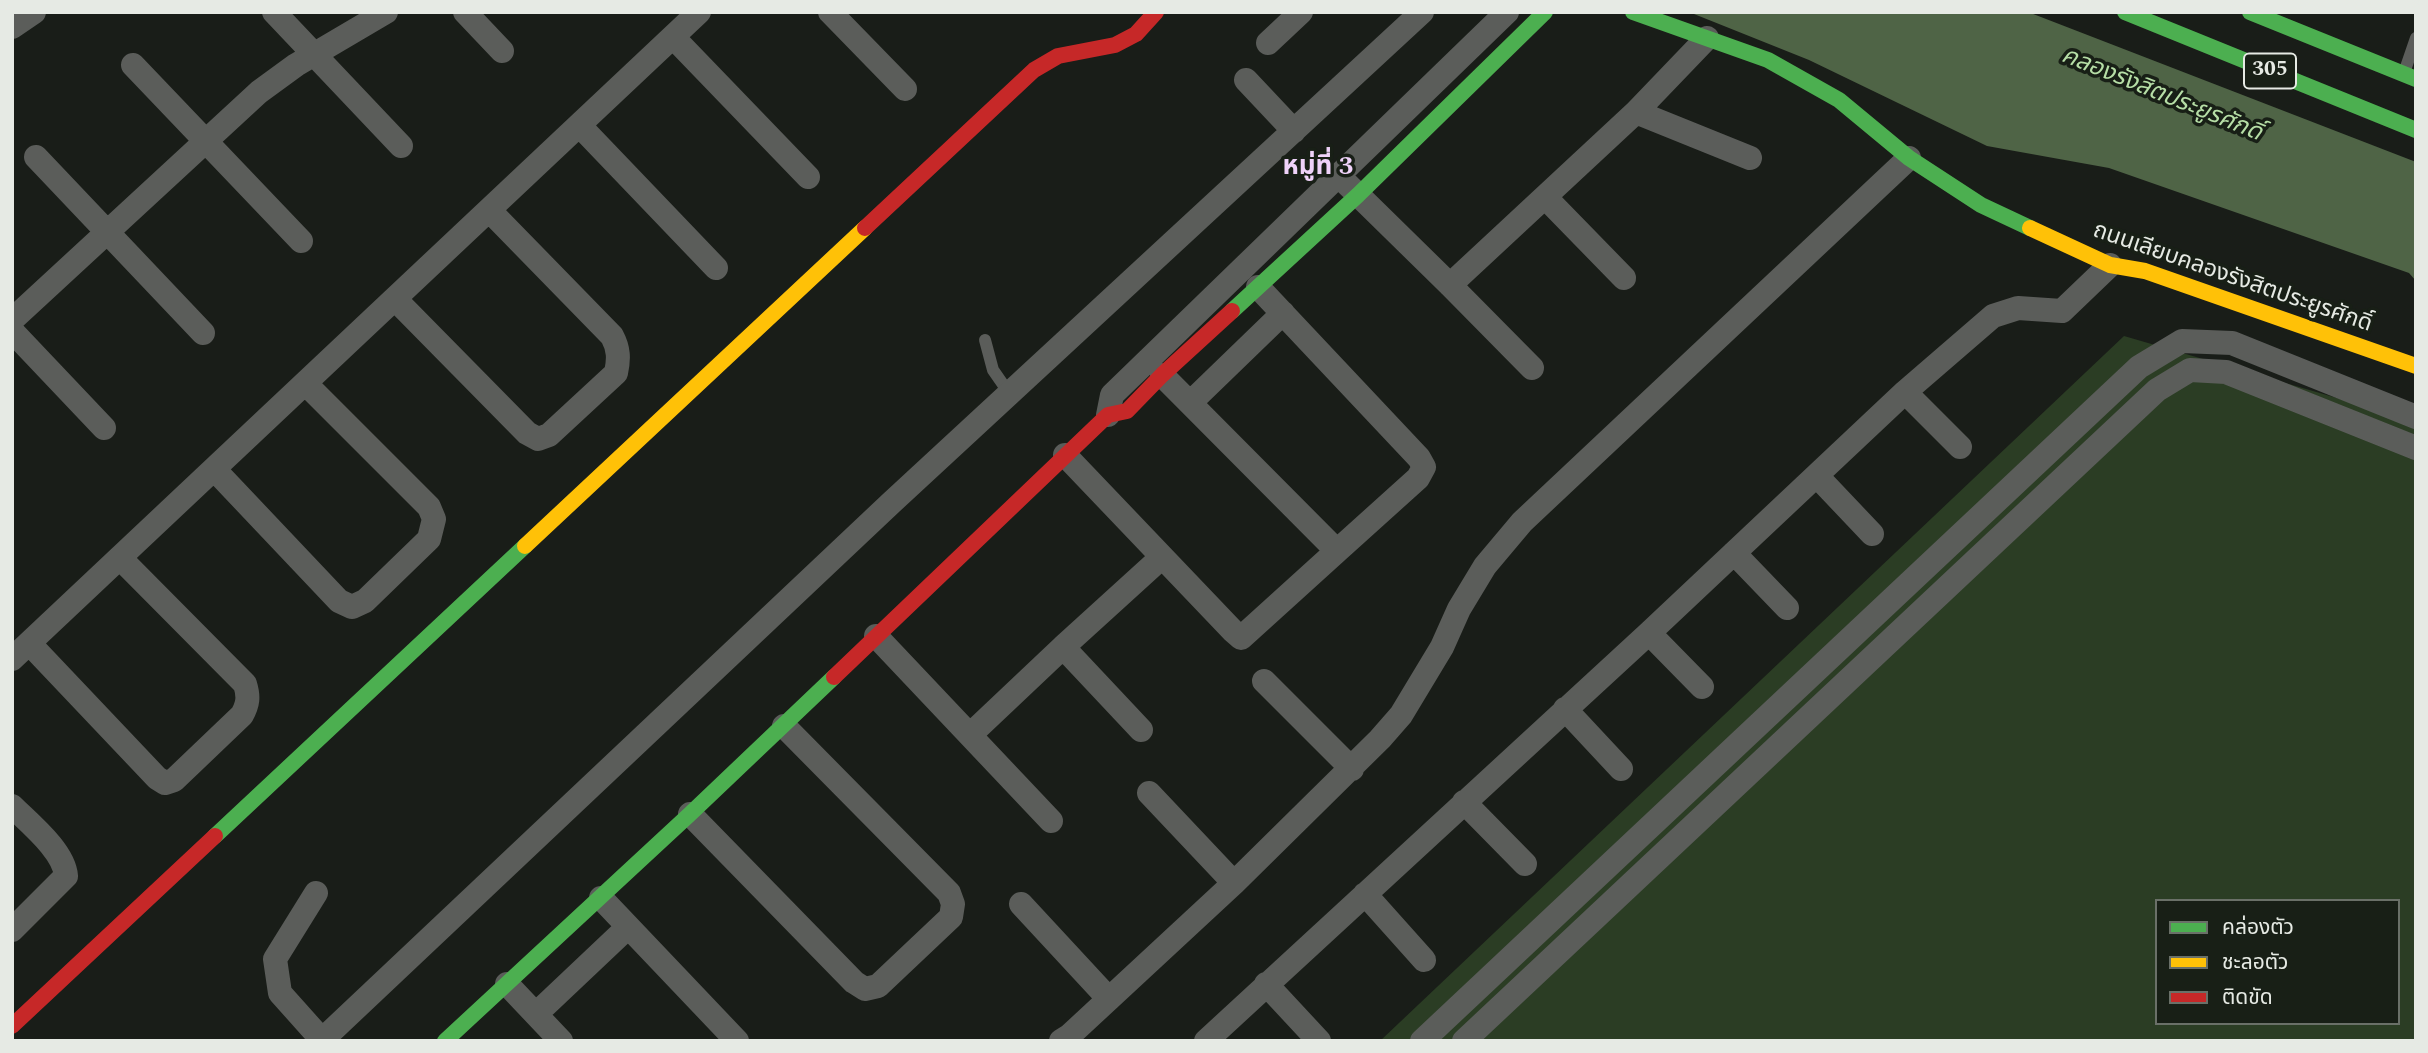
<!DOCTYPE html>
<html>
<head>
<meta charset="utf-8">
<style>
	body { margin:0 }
	#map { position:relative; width:2428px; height:1053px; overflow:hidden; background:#191d18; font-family:Spectral,"Noto Sans Thai",serif }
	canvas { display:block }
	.frame { position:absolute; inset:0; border:14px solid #e6eae4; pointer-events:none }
	.legend { position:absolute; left:2155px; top:899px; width:245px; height:126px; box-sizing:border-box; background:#181f16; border:2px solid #6a7068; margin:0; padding:9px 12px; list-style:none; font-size:21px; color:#e6eae4 }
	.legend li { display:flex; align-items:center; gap:14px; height:35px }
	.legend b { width:35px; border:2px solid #6a7068 }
</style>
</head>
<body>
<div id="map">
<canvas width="2428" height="1053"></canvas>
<div class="frame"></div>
<ul class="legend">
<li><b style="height:9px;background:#4caf50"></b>คล่องตัว</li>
<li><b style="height:9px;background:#ffc107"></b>ชะลอตัว</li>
<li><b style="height:9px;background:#c62828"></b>ติดขัด</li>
</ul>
</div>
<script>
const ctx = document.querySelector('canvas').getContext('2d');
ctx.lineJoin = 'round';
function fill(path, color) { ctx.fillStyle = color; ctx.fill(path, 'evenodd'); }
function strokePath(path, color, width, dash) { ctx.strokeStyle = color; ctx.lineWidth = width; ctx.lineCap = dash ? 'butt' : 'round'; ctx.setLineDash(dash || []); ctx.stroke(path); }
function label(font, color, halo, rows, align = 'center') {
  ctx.font = font + ' Spectral,"Noto Sans Thai",serif'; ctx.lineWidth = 7; ctx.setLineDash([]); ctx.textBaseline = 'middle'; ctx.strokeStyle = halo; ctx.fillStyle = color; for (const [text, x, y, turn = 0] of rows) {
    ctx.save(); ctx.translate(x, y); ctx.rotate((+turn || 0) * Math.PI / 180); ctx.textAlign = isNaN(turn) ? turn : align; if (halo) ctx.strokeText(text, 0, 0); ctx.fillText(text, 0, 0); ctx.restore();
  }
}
fill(new Path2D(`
	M2124,336l292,85v620h-1036zM2157,901h241v122h-241z`), '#2b3d24');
fill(new Path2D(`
	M1689,12h339l388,150v119l-7,-8 -300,-105 -122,-22 -178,-86z`), '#4f6446');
strokePath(new Path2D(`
	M2405,70l11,-32
	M985,340l8,30 16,23`), '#5b5d5a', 12);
strokePath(new Path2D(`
	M274,12l127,134
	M465,12l37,39
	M830,12l75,77
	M12,27l22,-15
	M673,37l135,140
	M1268,43l33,-31
	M133,65l168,176
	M1246,80l48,51
	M1636,112l71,-74
	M580,126l136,142
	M36,157l167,176
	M1346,183l104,102 82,83
	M1546,198l78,80
	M1450,285l186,-173 114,46
	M396,300l131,133 11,6 11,-4 67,-62c3,-14 3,-24 -4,-37l-122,-125
	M12,320l247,-228 37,-27 90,-53
	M12,331l92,97
	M1162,375l175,176 81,-73 6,-11 -5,-9 -161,-171
	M1905,392l55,55
	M1190,403l93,-90
	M1108,415l4,-20 395,-383
	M1065,455l168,176 8,7 96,-87
	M214,469l125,132 13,6 13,-6 64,-62 5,-20 -5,-12 -123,-123
	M1817,476l55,58
	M1734,553l53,55
	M1649,633l53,54
	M876,636l175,185
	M29,643l128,135 8,5 9,-3 68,-65c6,-11 7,-18 3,-31l-125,-126
	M12,659l687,-647
	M1264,681l88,88
	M1565,709l56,60
	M1141,730l-78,-83 99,-90
	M971,734l92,-87
	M1149,793l85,90
	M1464,802l61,62
	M12,806c18,18 52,45 54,70l-54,54
	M690,814l164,168 11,7 13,-3 73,-69 2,-13 -4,-11 -165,-167
	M316,893l-41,66 5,34 42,47
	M1365,894l59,66
	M601,898l136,143
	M1021,904l88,95
	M507,984l54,57
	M1266,984l53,57
	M536,1014l92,-87
	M321,1041l570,-538 531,-491
	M1061,1041l8,-5 165,-153 146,-144 21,-24 41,-68 17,-38 26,-43 37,-44 387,-364
	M1206,1041l443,-408 256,-241 88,-76 25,-8 44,3 48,-46
	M1422,1041l717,-674 43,-26 50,2 184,74
	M1464,1041l693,-651 33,-20 36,2 190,76`), '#5b5d5a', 24);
strokePath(new Path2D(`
	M1633,12l135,48 71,40 70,58 72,47 49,23
	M2125,12l291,118
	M2250,12l166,67
	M1232,311l126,-116 187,-183
	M215,836l310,-290
	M445,1041l245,-227 144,-137`), '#4caf50', 16);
strokePath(new Path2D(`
	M2030,228l80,37 35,6 271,95
	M525,546l340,-318`), '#ffc107', 16);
strokePath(new Path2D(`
	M865,228l169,-158 24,-14 57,-11 21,-11 20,-22
	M834,677l274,-262 19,-4 35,-36 70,-64
	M12,1026l203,-190`), '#c62828', 16);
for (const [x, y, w] of [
	[2270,71,52]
]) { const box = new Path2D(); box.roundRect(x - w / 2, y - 17.5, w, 35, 5); ctx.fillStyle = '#181f16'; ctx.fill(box); strokePath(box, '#e6eae4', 2); }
label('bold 21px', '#e6eae4', null, [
	["305",2270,71]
]);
label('23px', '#e6eae4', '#181f16', [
	["ถนนเลียบคลองรังสิตประยูรศักดิ์",2232,279,19]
]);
label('italic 24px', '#b6dea6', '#181f16', [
	["คลองรังสิตประยูรศักดิ์",2161,96,22]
]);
label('bold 26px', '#efd2f9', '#181f16', [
	["หมู่ที่ 3",1318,169]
]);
</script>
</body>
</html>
